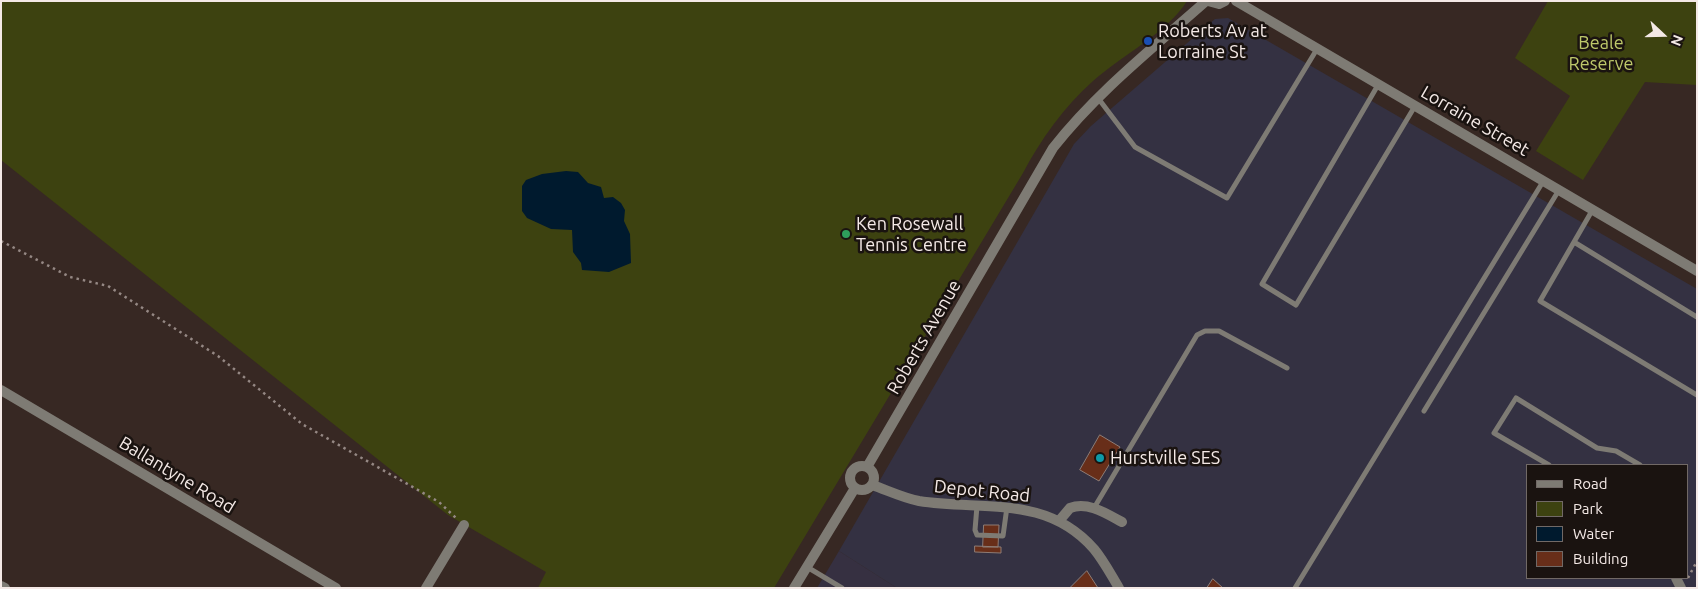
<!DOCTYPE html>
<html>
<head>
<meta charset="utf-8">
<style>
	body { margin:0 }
	#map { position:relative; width:1698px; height:589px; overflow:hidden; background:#372823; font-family:Ubuntu,sans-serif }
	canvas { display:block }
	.frame { position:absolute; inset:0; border:2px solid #f4e9e6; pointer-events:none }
	.legend { position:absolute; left:1526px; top:464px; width:162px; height:115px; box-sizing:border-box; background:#1a1310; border:1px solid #716966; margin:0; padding:6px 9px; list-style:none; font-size:15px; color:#f4e9e6 }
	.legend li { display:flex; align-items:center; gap:10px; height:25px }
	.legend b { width:25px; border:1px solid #716966 }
	.north { position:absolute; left:1638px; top:10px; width:50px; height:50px; -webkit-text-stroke:4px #1a1310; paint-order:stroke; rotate:111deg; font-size:14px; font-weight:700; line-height:20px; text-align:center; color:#f4e9e6 }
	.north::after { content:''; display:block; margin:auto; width:18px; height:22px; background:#f4e9e6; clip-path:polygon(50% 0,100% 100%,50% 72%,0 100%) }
</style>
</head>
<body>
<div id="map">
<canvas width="1698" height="589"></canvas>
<div class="frame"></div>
<ul class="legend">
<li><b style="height:6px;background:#7e7b74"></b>Road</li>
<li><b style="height:14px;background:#3d4210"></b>Park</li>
<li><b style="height:14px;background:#001a2e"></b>Water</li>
<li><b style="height:14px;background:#682e19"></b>Building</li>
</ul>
<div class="north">N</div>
</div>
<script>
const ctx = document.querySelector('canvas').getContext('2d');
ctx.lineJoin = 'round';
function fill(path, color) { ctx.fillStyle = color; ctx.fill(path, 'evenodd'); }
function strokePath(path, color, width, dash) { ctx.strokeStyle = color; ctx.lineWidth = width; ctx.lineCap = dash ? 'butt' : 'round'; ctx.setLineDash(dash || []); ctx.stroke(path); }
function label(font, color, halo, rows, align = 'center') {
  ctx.font = font + ' Ubuntu,sans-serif'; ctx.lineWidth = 5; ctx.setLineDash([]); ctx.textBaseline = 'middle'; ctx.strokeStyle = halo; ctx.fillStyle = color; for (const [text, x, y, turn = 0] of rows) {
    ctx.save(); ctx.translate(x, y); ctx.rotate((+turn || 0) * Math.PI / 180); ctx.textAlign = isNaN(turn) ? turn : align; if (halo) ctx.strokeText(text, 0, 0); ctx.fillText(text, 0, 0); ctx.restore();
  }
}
fill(new Path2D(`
	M839,551l58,37h-80z`), '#363041');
fill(new Path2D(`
	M1228,18l469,271v299h-800l-58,-37 235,-407 17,-18 124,-107zM1527,465h160v113h-160z`), '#343142');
fill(new Path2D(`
	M1,1h1186c-18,30 -67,56 -94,80 -29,26 -52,58 -70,92l-249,415h-236l8,-16 -98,-57 -447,-355z
	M1548,1h149v84l-52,-3 -62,98 -47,-29 34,-55 -55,-38z`), '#3d4210');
fill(new Path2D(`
	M566,171l12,1 10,11 13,4 3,11 9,-1 8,6 4,7 -1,11 6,13 1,29 -22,9 -27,-2 -1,-7 -8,-11 -1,-22 -21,-1 -24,-11 -5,-7v-25l4,-6 16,-6z`), '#001a2e');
const building = new Path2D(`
	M1100,435l20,12 -21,34 -19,-11z
	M984,525h15l-1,22h-15z
	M975,546l26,1v6l-26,-1z
	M1087,571l11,17h-28z
	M1213,579l10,9h-16z`);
fill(building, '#682e19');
strokePath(building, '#8e7c75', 1);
strokePath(new Path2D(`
	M1,241l69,36 38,9 110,70 84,68 137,78 17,16
	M1688,578l9,-17`), '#958884', 2.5, [2.5, 4]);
strokePath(new Path2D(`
	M1378,85l-116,199 34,21 119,-199
	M1098,98l37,49 92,51 90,-149
	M1593,209l-53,92 157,94
	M1574,242l123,75
	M1424,411l135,-221
	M1549,465l-55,-32 22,-35 81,50 19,3 24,14
	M977,506l-2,24 2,5 26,1 4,-29
	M1094,508l103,-173 8,-4h14l68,37
	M807,567l35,21
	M1295,588l249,-408`), '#7e7b74', 5);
strokePath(new Path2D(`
	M1,390l335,198
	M872,485c15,5 31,13 47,16 63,10 127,-7 175,48 10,12 17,26 25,39
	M1059,521l11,-13c18,-7 37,6 52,14
	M1676,578l5,10
	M1,586l4,2
	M426,588l38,-63`), '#7e7b74', 10);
strokePath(new Path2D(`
	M1208,1l11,3 6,-3
	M1236,1l461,270
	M850 478a12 12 0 1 1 24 0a12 12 0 1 1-24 0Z
	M867,467l186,-319c44,-56 100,-100 153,-147
	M794,588l61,-100`), '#7e7b74', 10);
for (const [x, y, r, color] of [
	[1148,41,5,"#1a4fb4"],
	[846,234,5,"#2e9e5b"],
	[1100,458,5,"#0f9aa8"]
]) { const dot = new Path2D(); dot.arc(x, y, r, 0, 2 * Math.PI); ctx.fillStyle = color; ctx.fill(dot); strokePath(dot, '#1a1310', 2); }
label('18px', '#f4e9e6', '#1a1310', [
	["Roberts Av at",1158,31],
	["Lorraine St",1158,52],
	["Ken Rosewall",856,224],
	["Tennis Centre",856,245],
	["Hurstville SES",1110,458]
], 'left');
label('18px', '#bdc86a', '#1a1310', [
	["Beale",1601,43],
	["Reserve",1601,64]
]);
label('18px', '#f4e9e6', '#1a1310', [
	["Lorraine Street",1475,121,30],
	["Roberts Avenue",924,337,-60],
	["Ballantyne Road",177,475,31],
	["Depot Road",982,491,6]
]);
</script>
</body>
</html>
